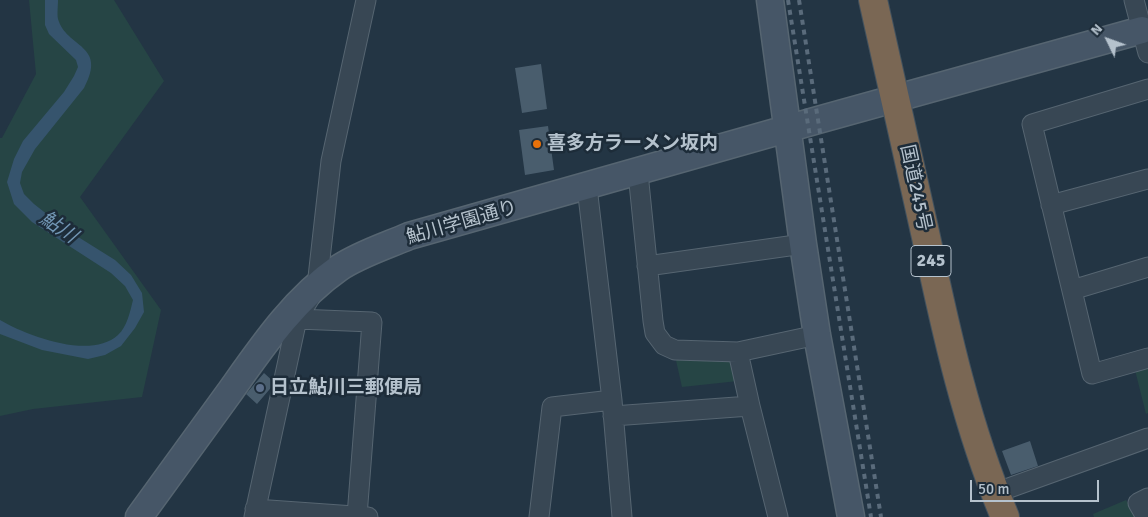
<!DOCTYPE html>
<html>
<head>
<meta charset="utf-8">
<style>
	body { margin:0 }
	#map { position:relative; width:1148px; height:517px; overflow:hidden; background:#233544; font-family:Signika,sans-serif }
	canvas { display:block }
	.north { position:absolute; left:1083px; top:15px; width:50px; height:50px; -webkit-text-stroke:4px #1d2c39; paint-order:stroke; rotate:312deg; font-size:14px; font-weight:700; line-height:20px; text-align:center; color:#b5c2cd }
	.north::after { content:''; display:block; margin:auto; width:18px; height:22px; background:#b5c2cd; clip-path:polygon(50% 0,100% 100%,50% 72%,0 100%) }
	.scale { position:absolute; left:970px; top:480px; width:129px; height:22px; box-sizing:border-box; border:2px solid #b5c2cd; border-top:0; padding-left:6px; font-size:15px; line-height:18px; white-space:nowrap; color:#b5c2cd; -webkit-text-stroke:4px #1d2c39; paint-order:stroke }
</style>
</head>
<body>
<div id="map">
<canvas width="1148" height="517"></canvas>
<div class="north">N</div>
<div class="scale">50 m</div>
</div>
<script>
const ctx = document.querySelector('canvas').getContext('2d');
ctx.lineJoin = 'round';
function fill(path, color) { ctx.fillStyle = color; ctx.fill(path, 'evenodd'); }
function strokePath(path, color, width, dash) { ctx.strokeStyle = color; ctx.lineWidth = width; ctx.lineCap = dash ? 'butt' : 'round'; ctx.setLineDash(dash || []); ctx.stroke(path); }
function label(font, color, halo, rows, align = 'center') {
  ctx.font = font + ' Signika,"Noto Sans JP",sans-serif'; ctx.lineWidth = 5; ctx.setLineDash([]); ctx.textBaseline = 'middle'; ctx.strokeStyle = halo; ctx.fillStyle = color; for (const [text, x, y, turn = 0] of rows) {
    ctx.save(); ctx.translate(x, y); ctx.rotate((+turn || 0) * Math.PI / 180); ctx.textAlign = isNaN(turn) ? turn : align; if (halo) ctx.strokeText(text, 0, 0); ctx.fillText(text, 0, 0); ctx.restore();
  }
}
fill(new Path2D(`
	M29,0h85l50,81 -84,116 81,113 -19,87 -109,12 -33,7v-278h2l34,-64z
	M675,356l60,5 3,20 -56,6z
	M1148,362v51l-2,1 -12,-48z
	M1126,500l11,17h-43l-1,-3z`), '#264545');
fill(new Path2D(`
	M45,0h13c0,6 -1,14 0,19 8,29 50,25 26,69l-49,61 -13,23 -2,11 4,11 10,10 33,26 48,30 16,15 11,18 2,19 -9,16 -14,18 -16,9 -17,4 -46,-9 -42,-16v-14c27,16 91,40 118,15 9,-8 12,-23 15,-35l-8,-14 -14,-13 -79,-51 -18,-18 -7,-22 7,-23 9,-18 41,-49 10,-16 4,-9 -2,-7 -27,-26 -4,-9z`), '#36546d');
fill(new Path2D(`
	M541,64l6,45 -25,4 -7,-45z
	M548,126l6,44 -29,5 -6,-45z
	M264,373l11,10 -18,21 -11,-10z
	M1030,441l8,25 -27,9 -9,-24z`), '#495d6d');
const street = new Path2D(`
	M1134,0l14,53
	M1148,89l-116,35 60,250 56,-16
	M638,173l15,148 2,12 9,12 11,5 63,2 79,-17
	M587,187l25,213 10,117
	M1051,205l97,-26
	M647,266l156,-22
	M1072,290l76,-23
	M297,319l75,3 -15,194
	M750,406l28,111
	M613,416l137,-10 -12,-54
	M995,493l153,-55
	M255,509l113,8
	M254,517l43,-198 20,-33 14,-125 35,-161
	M539,517l13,-110 60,-7
	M1146,517l-8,-14 10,-5`);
const secondary = new Path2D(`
	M770,0l33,244 14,91 34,182
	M139,517c30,-41 60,-83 90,-124 32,-45 64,-93 110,-125 21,-14 47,-22 70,-32l409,-116 324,-90`);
const highway = new Path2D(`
	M873,0c18,79 35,158 53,237 20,95 41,190 79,280`);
strokePath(street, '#566571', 21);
strokePath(secondary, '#566571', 29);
strokePath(highway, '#43525e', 30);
strokePath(street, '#384754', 19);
strokePath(secondary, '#465667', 26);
strokePath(highway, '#7a6754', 28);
strokePath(new Path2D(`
	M788,0l83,517
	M799,0l82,517`), '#5a6b7b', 4, [5, 5]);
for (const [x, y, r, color] of [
	[537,144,5,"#e8710a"],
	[260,388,5,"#5c6f8a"]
]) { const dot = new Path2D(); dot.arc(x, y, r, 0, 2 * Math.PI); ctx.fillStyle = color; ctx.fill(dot); strokePath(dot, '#1d2c39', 2); }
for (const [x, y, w] of [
	[931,261,40]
]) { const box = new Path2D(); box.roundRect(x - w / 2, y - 15.5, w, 31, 4); ctx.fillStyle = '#1d2c39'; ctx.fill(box); strokePath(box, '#b5c2cd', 1); }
label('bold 18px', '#b5c2cd', null, [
	["245",931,261]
]);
label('bold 19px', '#b5c2cd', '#1d2c39', [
	["喜多方ラーメン坂内",547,144],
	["日立鮎川三郵便局",270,388]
], 'left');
label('19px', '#b5c2cd', '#1d2c39', [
	["国道245号",915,188,78],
	["鮎川学園通り",462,223,-16]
]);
label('italic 20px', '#7296b4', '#1d2c39', [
	["鮎川",58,228,34]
]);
</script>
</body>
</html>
